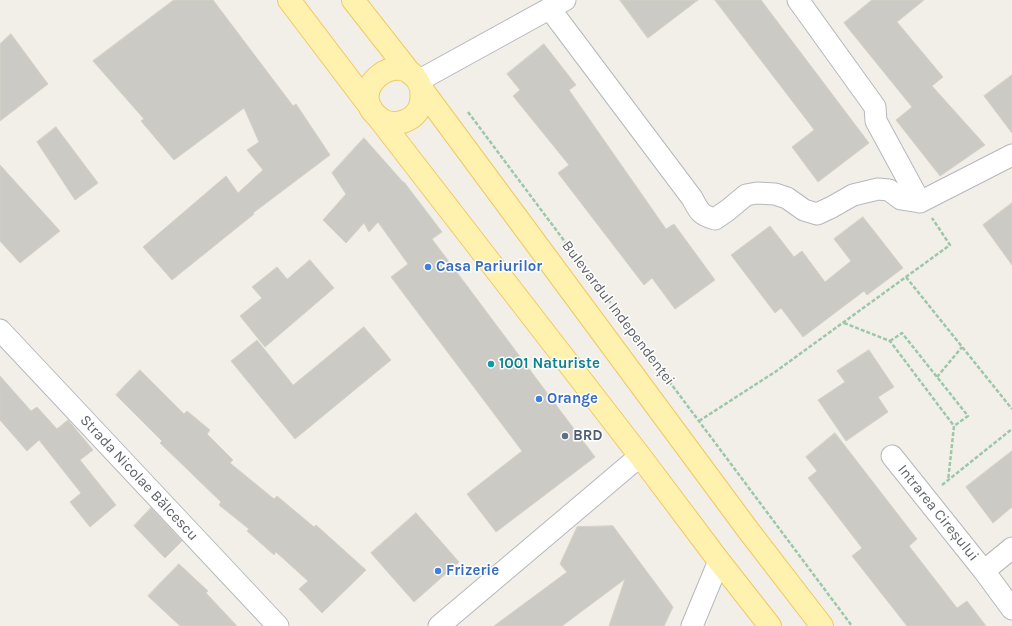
<!DOCTYPE html>
<html>
<head>
<meta charset="utf-8">
<style>
	body { margin:0 }
	canvas { display:block; background:#f1efe8 }
</style>
</head>
<body>
<canvas width="1012" height="626"></canvas>
<script>
const ctx = document.querySelector('canvas').getContext('2d');
ctx.lineJoin = 'round';
function fill(path, color) { ctx.fillStyle = color; ctx.fill(path, 'evenodd'); }
function strokePath(path, color, width, dash) { ctx.strokeStyle = color; ctx.lineWidth = width; ctx.lineCap = dash ? 'butt' : 'round'; ctx.setLineDash(dash || []); ctx.stroke(path); }
function label(font, color, halo, rows, align = 'center') {
  ctx.font = font + ' Karla,sans-serif'; ctx.lineWidth = 3; ctx.setLineDash([]); ctx.textBaseline = 'middle'; ctx.strokeStyle = halo; ctx.fillStyle = color; for (const [text, x, y, turn = 0] of rows) {
    ctx.save(); ctx.translate(x, y); ctx.rotate((+turn || 0) * Math.PI / 180); ctx.textAlign = isNaN(turn) ? turn : align; if (halo) ctx.strokeText(text, 0, 0); ctx.fillText(text, 0, 0); ctx.restore();
  }
}
const building = new Path2D(`
	M174,0h39l80,106 3,-2 34,51 -77,58 1,1 -82,66 -29,-33 83,-71 12,17 25,-23 -16,-20 12,-8 -15,-34 -70,52 -33,-39 3,-2 -51,-58z
	M620,0h78l-50,38z
	M715,0h46l108,143 -51,39 -26,-35 22,-17z
	M872,0h52l-27,22 46,55 -11,9 53,59 -45,31 -44,-56 16,-13 -68,-84z
	M11,34l37,50 -48,37v-77z
	M544,44l32,41 -7,5 97,139 8,-5 41,56 -40,29 -23,-31 -8,7 -86,-112 11,-8 -56,-69 7,-6 -13,-16z
	M1012,75v58l-28,-37z
	M56,127l42,56 -23,17 -38,-58z
	M364,138l39,44h1l38,50 -10,7 163,218 -99,75 -29,-38 55,-43 -131,-174 17,-13 -30,-42 -9,10 -5,-9 -18,20 -23,-23 23,-26 -14,-21z
	M0,165l60,66 -40,32 -20,-22z
	M1012,203v62l-29,-40z
	M863,217l40,51 -36,27 -3,-4 -61,46 -22,-29 -6,5 -44,-58 39,-29 24,31 8,-6 23,31 26,-21 -17,-22z
	M310,260l24,28 -69,59 -25,-31 22,-18 -10,-11 25,-20 10,12z
	M364,327l27,33 -96,79 -64,-78 26,-21 36,45z
	M869,350l25,37 -16,10 10,15 -42,29 -28,-41 27,-18 -8,-11z
	M140,370l44,44 3,-3 23,19 -3,4 26,26 -3,3 44,36 3,-3 37,31 2,-2 50,45 -44,43 -23,-24 9,-8 -32,-29 -2,3 -27,-24 2,-2 -30,-24 2,-3 -61,-59 2,-2 -46,-46z
	M0,376l31,35 6,-4 20,22 11,-9 25,30 -13,10 36,45 -26,22 -20,-25 11,-9 -42,-53 -12,11 -27,-31z
	M835,433l82,106 -8,7 48,62 10,-7 19,25h-79l-55,-70 10,-8 -54,-70 9,-7 -11,-14z
	M1012,451v56l-19,16 -27,-36z
	M151,508l31,33 -17,17 -31,-32z
	M416,513l43,49 -45,40 -43,-49z
	M613,526l60,81 -9,19h-55l16,-47 -63,47h-68l73,-54 -7,-8 17,-37z
	M179,564l29,27 -2,2 31,33h-57l-32,-30z`);
fill(building, '#cccac5');
strokePath(building, '#d6d1c6', 1);
const minor = new Path2D(`
	M798,0l77,107 1,14 44,81
	M550,9l142,189c7,13 8,17 23,21l13,-9 18,-15 11,-2 18,1 12,4 17,12 13,4 15,-7 21,-12 25,-6 11,1 12,9 19,3
	M418,81l147,-81
	M920,202l92,-47
	M0,330l278,296
	M892,456l92,115 28,38
	M984,571l28,-23
	M439,626l201,-170
	M692,626l27,-65`);
const major = new Path2D(`
	M289,0l82,108
	M353,0l58,74
	M421,88c1,7 1,12 -1,18 -5,15 -26,22 -39,13 -41,-28 23,-78 40,-31l327,442 74,96
	M377,116l263,340 79,105 51,65`);
strokePath(minor, '#b5b8bc', 23);
strokePath(major, '#f2c960', 24);
strokePath(new Path2D(`
	M468,112l384,514
	M906,277l106,132
	M844,323l46,18 64,85 -6,55
	M890,341l12,-8 66,83 -14,10
	M937,377l25,-30
	M699,421l76,-49 175,-127 -18,-27
	M942,485l70,-56`), '#9cc7a9', 2.5, [4, 2]);
strokePath(minor, '#fff', 21);
strokePath(major, '#fff2af', 22);
for (const [x, y, r, color] of [
	[428,267,4,"#3f7fe0"],
	[491,364,4,"#0f9aa8"],
	[539,399,4,"#3f7fe0"],
	[565,436,4,"#5c6f8a"],
	[438,571,4,"#3f7fe0"]
]) { const dot = new Path2D(); dot.arc(x, y, r, 0, 2 * Math.PI); ctx.fillStyle = color; ctx.fill(dot); strokePath(dot, '#fff', 1.5); }
label('bold 15px', '#366cbe', '#fff', [
	["Casa Pariurilor",436,267],
	["Orange",547,399],
	["Frizerie",446,571]
], 'left');
label('15px', '#5f6368', '#fff', [
	["Bulevardul Independenței",618,313,53],
	["Strada Nicolae Bălcescu",139,478,47],
	["Intrarea Cireșului",938,513,51]
]);
label('bold 15px', '#0d838f', '#fff', [
	["1001 Naturiste",499,364]
], 'left');
label('bold 15px', '#4e5e75', '#fff', [
	["BRD",573,436]
], 'left');
</script>
</body>
</html>
